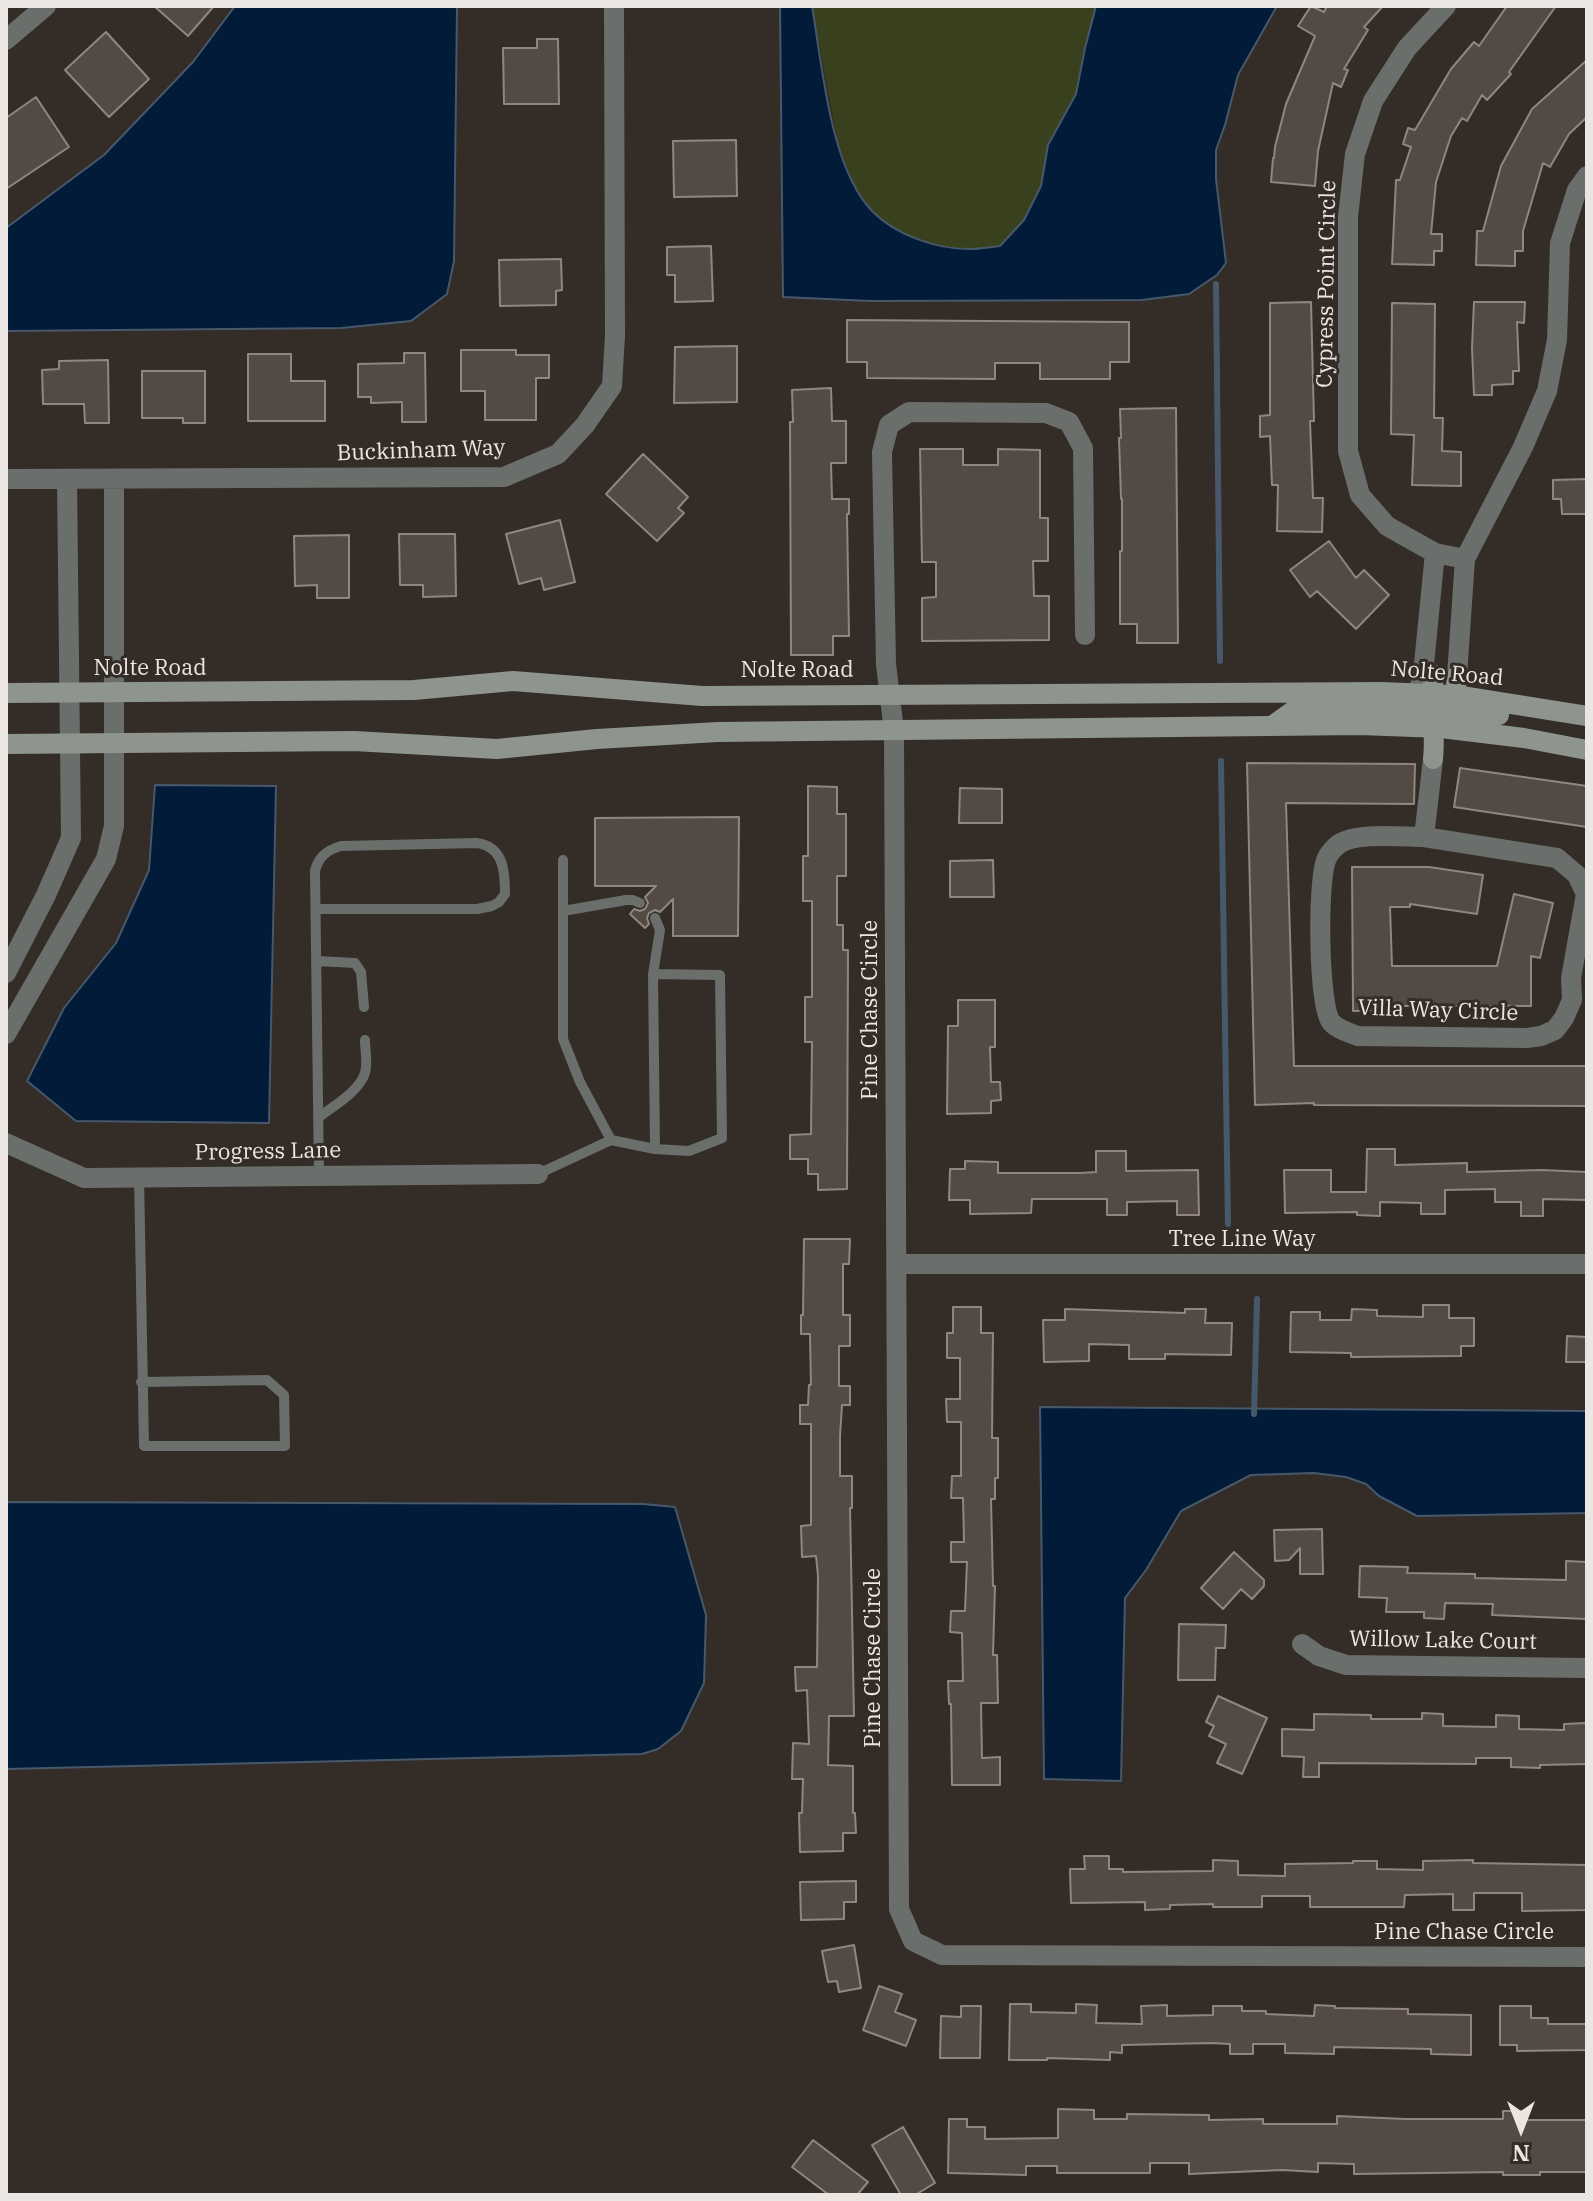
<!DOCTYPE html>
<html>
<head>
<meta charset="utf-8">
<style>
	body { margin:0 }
	#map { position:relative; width:1593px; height:2201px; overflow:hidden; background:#342c26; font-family:"IBM Plex Serif",serif }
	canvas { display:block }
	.frame { position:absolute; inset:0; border:8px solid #ece6e3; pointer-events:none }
	.north { position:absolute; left:1481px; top:2089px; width:80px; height:80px; -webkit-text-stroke:6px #342c26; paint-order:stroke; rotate:180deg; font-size:22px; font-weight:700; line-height:32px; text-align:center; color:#ece6e3 }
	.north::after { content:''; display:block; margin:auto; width:28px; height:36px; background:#ece6e3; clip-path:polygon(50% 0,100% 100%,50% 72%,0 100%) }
</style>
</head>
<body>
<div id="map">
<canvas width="1593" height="2201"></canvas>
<div class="frame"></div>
<div class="north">N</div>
</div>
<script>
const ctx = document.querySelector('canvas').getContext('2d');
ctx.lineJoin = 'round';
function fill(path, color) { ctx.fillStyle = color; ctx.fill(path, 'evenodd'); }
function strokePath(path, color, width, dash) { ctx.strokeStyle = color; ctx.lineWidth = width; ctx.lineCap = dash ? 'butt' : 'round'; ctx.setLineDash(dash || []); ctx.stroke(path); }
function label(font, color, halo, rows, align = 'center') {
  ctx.font = font + ' "IBM Plex Serif",serif'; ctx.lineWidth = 6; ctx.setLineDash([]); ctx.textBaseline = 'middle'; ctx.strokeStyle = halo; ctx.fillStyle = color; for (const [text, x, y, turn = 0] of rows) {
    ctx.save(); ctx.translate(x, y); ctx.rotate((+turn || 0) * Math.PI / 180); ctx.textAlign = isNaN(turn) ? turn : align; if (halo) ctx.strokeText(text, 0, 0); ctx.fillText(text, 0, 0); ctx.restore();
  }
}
fill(new Path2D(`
	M812,6h284l-11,42 -9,46 -28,51 -7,41 -17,34 -24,26 -31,3 -34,-4 -41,-16 -22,-18 -18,-26 -16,-42z`), '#39401d');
const water = new Path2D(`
	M235,6h222l-3,255 -7,33 -36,27 -70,7 -335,3v-103l98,-73 89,-93z
	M780,6h32c10,58 18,163 61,206 23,23 63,37 96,37 10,0 21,-2 31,-3l24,-26 17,-34 7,-41 28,-51 9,-46 11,-42h181l-39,69 -13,50 -9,25v29l10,84 -9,12 -28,19 -47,6 -272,1 -87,-4z
	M155,785l121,1 -7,337 -193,-2 -49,-40 37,-73 52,-65 33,-73z
	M1040,1407l547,4v102l-170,3 -38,-20 -13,-12 -20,-7 -32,-4 -63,2 -70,36 -35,59 -21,28 -4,183 -77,-2z
	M6,1502l637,2 32,3 31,108 -2,68 -23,48 -23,18 -16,5 -636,15z`);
fill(water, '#011b38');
strokePath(water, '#48586b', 2);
strokePath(new Path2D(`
	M1216,284l4,377
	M1221,761l7,463
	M1254,1414l3,-115`), '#48586b', 6);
const building = new Path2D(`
	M154,6h60l-26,30z
	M1311,6l13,6 3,-6h56l-19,21 4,3 -24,39 4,1 -7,17 -8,-4 -15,68 -3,35 -44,-4 2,-24h1l1,-11 11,-43 29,-68 -17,-10z
	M1507,6h49l-47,66 2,2 -24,26 -5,-5 -15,26 -5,-3 -11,18 -15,46 -5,52h11v17h-8v14l-42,-1 4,-84h4l11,-33 -8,-3 5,-16 7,2 36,-61 23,-27 5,4z
	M106,32l43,47 -40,38 -44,-47z
	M537,39h21l1,65h-55l-1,-56h34z
	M1587,60v57l-18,17 -19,33 -7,-4 -20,68v20h-8v15l-39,-1 1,-34h6l18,-65 31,-57z
	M36,97l33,50 -63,42v-71z
	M736,140l1,56 -63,1 -1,-56z
	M711,246l2,55 -38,1v-27h-8v-28z
	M561,259l1,31 -6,1v14l-56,1 -1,-46z
	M1311,302l3,119h-4l3,77h10l-1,34 -45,-1 1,-46h-6l-2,-49 -10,1v-21l10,-1v-112z
	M1474,302h51l-1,21 -7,-1 2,49h-6v13l-21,1v10h-18l-2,-47z
	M1392,303l43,1 -1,114h9l-1,33 19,1v34l-49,-1 2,-50 -23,-1z
	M847,320l282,2v40h-19v17h-70v-16h-45v16l-128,-1v-16h-20z
	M737,346v56l-63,1 1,-56z
	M461,350h55v5h33v23h-13v42h-51v-29h-24z
	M404,353h21l1,69h-24v-20l-31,1v-6h-13v-33l46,-1z
	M248,354h43v27h34v40h-77z
	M108,360l1,63h-24l-1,-19h-41l-1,-34 17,-1v-8z
	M142,371h63v52h-22v-5h-41z
	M831,388l1,33h14v42h-15l1,36h17v15h-2l2,122h-16v19h-42l-1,-233h3l-1,-32z
	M1176,408l2,235h-41v-19h-17v-73h2v-52h-1l-2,-61h2l-1,-29z
	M920,449h43v16h35v-16l42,1v68h8v43h-15l1,35h15v44l-127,1v-43l14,-1v-35h-14z
	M643,454l45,43 -10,11 6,5 -27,28 -51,-47z
	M1587,479v35h-25l-1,-15h-8v-19z
	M560,520l15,62 -31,8 -3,-12 -22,6 -13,-50z
	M399,534h56l1,62 -33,1v-12h-23z
	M349,535v63h-32v-13l-22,1 -1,-50z
	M1329,541l27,37 8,-8 25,25 -33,34 -39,-38 -7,6 -20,-27z
	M1247,763l168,1 -1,40 -128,-1 8,263h293v40l-273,-1v-2l-59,2z
	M1460,768l127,18v41l-133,-20z
	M808,786l29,1v27h9v62h-9v49h6v25h5l-1,239 -29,1v-16h-10v-15h-18v-24l21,-1 1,-92h-7v-45h7v-96h-9v-45h5z
	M960,788l42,1v34h-43z
	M739,817l-1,119h-65v-37l-13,13 -5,-2 -6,3 -2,5 2,6 -4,4 -15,-14 4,-5 6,2 5,-2 3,-6 -3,-6 11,-11h-61v-68z
	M993,860l1,37h-44v-36z
	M1352,867h77l54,8 -6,39 -67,-10v3h-20l2,59h105l17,-72 39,9 -13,55 -9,-2v50h-138v4l-40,1z
	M958,1000h37v47h-5l1,35h9l1,18 -10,1v12l-44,1 1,-88h10z
	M1367,1149h28v16l72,-2v9l75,-2 45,2v28l-44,-1v17h-22v-14h-26v-13l-50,1v24h-24v-11l-41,-1v14l-23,-1v-3l-72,1 -1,-43h47v22h35z
	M1096,1151h30v20l72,-1 1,45h-22v-14l-50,1v13h-20v-16h-75l-1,14 -61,1v-14h-21l1,-31h15v-8l33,1v11h82l16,-1z
	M804,1239h46l-1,25h-6v51h7v31h-11v40h11v19h-8l-2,31v40h12v32h-2l4,208h-25l-1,49 25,1v47h2l1,20h-13v18l-43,1 -1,-39h3l1,-34h-11l1,-36 16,1 -2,-54 -11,1 -1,-24h22l1,-91 -2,-20 -14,1 -1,-31 10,-1v-101h-11v-19h8l1,-20h2l-1,-51h-9v-19h2z
	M1423,1305h26v13h25v28h-13v10l-110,1v-4l-61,-1 1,-40h29v8h31l1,-11 25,1v6l46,1z
	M953,1307h28v26h12l-1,105h6v40h-3v21h-4l2,87h2l-2,69h4l1,48h-17l1,55 18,-1v28h-48l-1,-81h-2l-1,-23h15l-1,-48 -12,-1 1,-21h14l2,-49h-16v-20h13l-1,-44h-12l1,-22h9v-54h-14l-1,-23h14v-41h-13v-25h6z
	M1065,1309l120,4v-4h21l-1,14h27l-1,32 -66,-1v5h-36v-14l-40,-1v17l-45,1 -1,-42h22z
	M1567,1336l20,1v25h-21z
	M1322,1529l1,45h-23v-26l-11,12 -14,1 -1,-31z
	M1234,1552l30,28v6l-12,13 -11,-10 -18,20 -22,-21z
	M1566,1561l21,1v57l-95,-4 1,-11 -48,-1 -1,16 -20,-1v-6h-38l1,-14 -28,-1 1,-31 48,1 -1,6 68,1v4l91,2z
	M1179,1624l47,1 -1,23h-9l-1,32h-37z
	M1218,1696l49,22 -25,56 -25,-11 9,-19 -17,-8 5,-10 -8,-4z
	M1422,1713l21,1v12l53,1v-12l23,1v13l45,1v-6l22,-1 1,41 -47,1v3l-29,-1v-9h-35v6l-157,-1v14h-16l1,-20 -22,-1v-27l32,1v-16l57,1v4h51z
	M1084,1856h25v13h14v3l90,-1v-11l25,1v14l47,1v-12l68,-1v-2h24v8l46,1v-9l50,-1v3l114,2v45l-65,1v-18h-48v17h-21v-16l-48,1 -1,12h-94v-11h-48v11h-49v-3l-43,1v4l-25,1v-8l-74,1 -1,-34h15z
	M856,1881v21h-12v17l-43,1 -1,-38z
	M854,1945l7,43 -22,4 -2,-11 -9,1 -6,-31z
	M879,1986l23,8 -7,18 21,8 -10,26 -43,-16z
	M1010,2004h21v8l45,1v-9l21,1 -1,18 46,1 -1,-18 26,-1v11l46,-1v-9h29v5h24v3l48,2 1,-11 20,1v2l73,1v5l63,1v40l-40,-1v-5l-97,-2v7l-49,-1v-9h-32v10h-23v-10l-18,-1 -90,2v8l-12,-1v8l-63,-2v2h-38z
	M961,2006h20l-1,52h-40l1,-42 20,1z
	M1500,2006h31v12h17v6h39v26l-70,1v-6h-17z
	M1058,2109l36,1v9h33v-5l82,1v5l54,-1v5h74v-8l68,3h98v-8h24v9h60v52h-47v3h-37v-3l-149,2v-10l-36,-1v9l-36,-2 -93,4v-11h-39v10h-93v-7h-31v9l-78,-2 1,-54h18v8h18v12l73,-1z
	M903,2127l32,56 -20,12h-14l-29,-50z
	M813,2140l55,42 -11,13h-28l-37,-28z`);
fill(building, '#544a44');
strokePath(building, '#90867f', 2);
strokePath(new Path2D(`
	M563,860v179l17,43 31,58
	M316,909h161l15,-3 7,-4 6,-8c0,-22 -1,-48 -29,-51l-135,3c-14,4 -23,11 -26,25l4,305
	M563,911l63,-11h7l7,3
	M316,961l39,2 6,9 3,35
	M653,974l7,-44 -5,-12
	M318,1118c15,-12 41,-26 47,-45 3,-10 0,-23 0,-33
	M538,1174l73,-34 44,9 34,2 33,-13 -2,-163 -67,-1 2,175
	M139,1177l5,269h141l-1,-51 -17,-15 -126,2`), '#6b6f6c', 10);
strokePath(new Path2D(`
	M1446,6l-39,42 -34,53 -18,53 -7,63v234l12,44 27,31 48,27 30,6
	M6,40l40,-34
	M6,479l498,-2 54,-23 27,-29 27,-39 3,-50 -1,-330
	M1085,635l-2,-187 -14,-26 -23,-9 -137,-1 -20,13 -7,27 4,212 8,67 5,1178 14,32 29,14 645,2
	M1457,676l8,-117 58,-112 24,-56 10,-51 3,-97 17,-53 10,-14
	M1418,693l5,-19 12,-121
	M1424,837l133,21 20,17 9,19 -15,84 1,22 -8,18 -9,12 -14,6 -14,2 -169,-2c-9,-3 -21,-7 -27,-14 -13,-18 -14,-145 -4,-164 3,-6 8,-11 12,-14 17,-12 63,-7 85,-7z
	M1424,837l9,-78
	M6,973l40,-78 25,-57 -4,-359
	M6,1034l100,-175 8,-33v-347
	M6,1143l78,35 454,-4
	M896,1264h691
	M1302,1644l17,12 27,9 241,3`), '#6b6f6c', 20);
strokePath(new Path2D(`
	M6,693l408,-3 99,-9 189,15 679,-4 74,3 132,21
	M1272,726l21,-15 121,1 41,-17 2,-19
	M1434,727l5,-11c21,-5 39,-4 60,-1
	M6,744l348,-3 143,8 100,-10 121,-7 642,-7 81,3 83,10 63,12
	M1433,759c3,-28 -3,-56 1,-84`), '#8e948e', 20);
label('22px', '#ece6e3', '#342c26', [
	["Cypress Point Circle",1327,284,-89],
	["Buckinham Way",421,451,-2],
	["Nolte Road",150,669],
	["Nolte Road",797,671],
	["Nolte Road",1447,674,5],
	["Pine Chase Circle",871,1010,-90],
	["Villa Way Circle",1438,1011,2],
	["Progress Lane",268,1152,-1],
	["Tree Line Way",1242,1240],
	["Willow Lake Court",1443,1641,1],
	["Pine Chase Circle",874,1658,-90],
	["Pine Chase Circle",1464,1933]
]);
</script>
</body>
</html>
